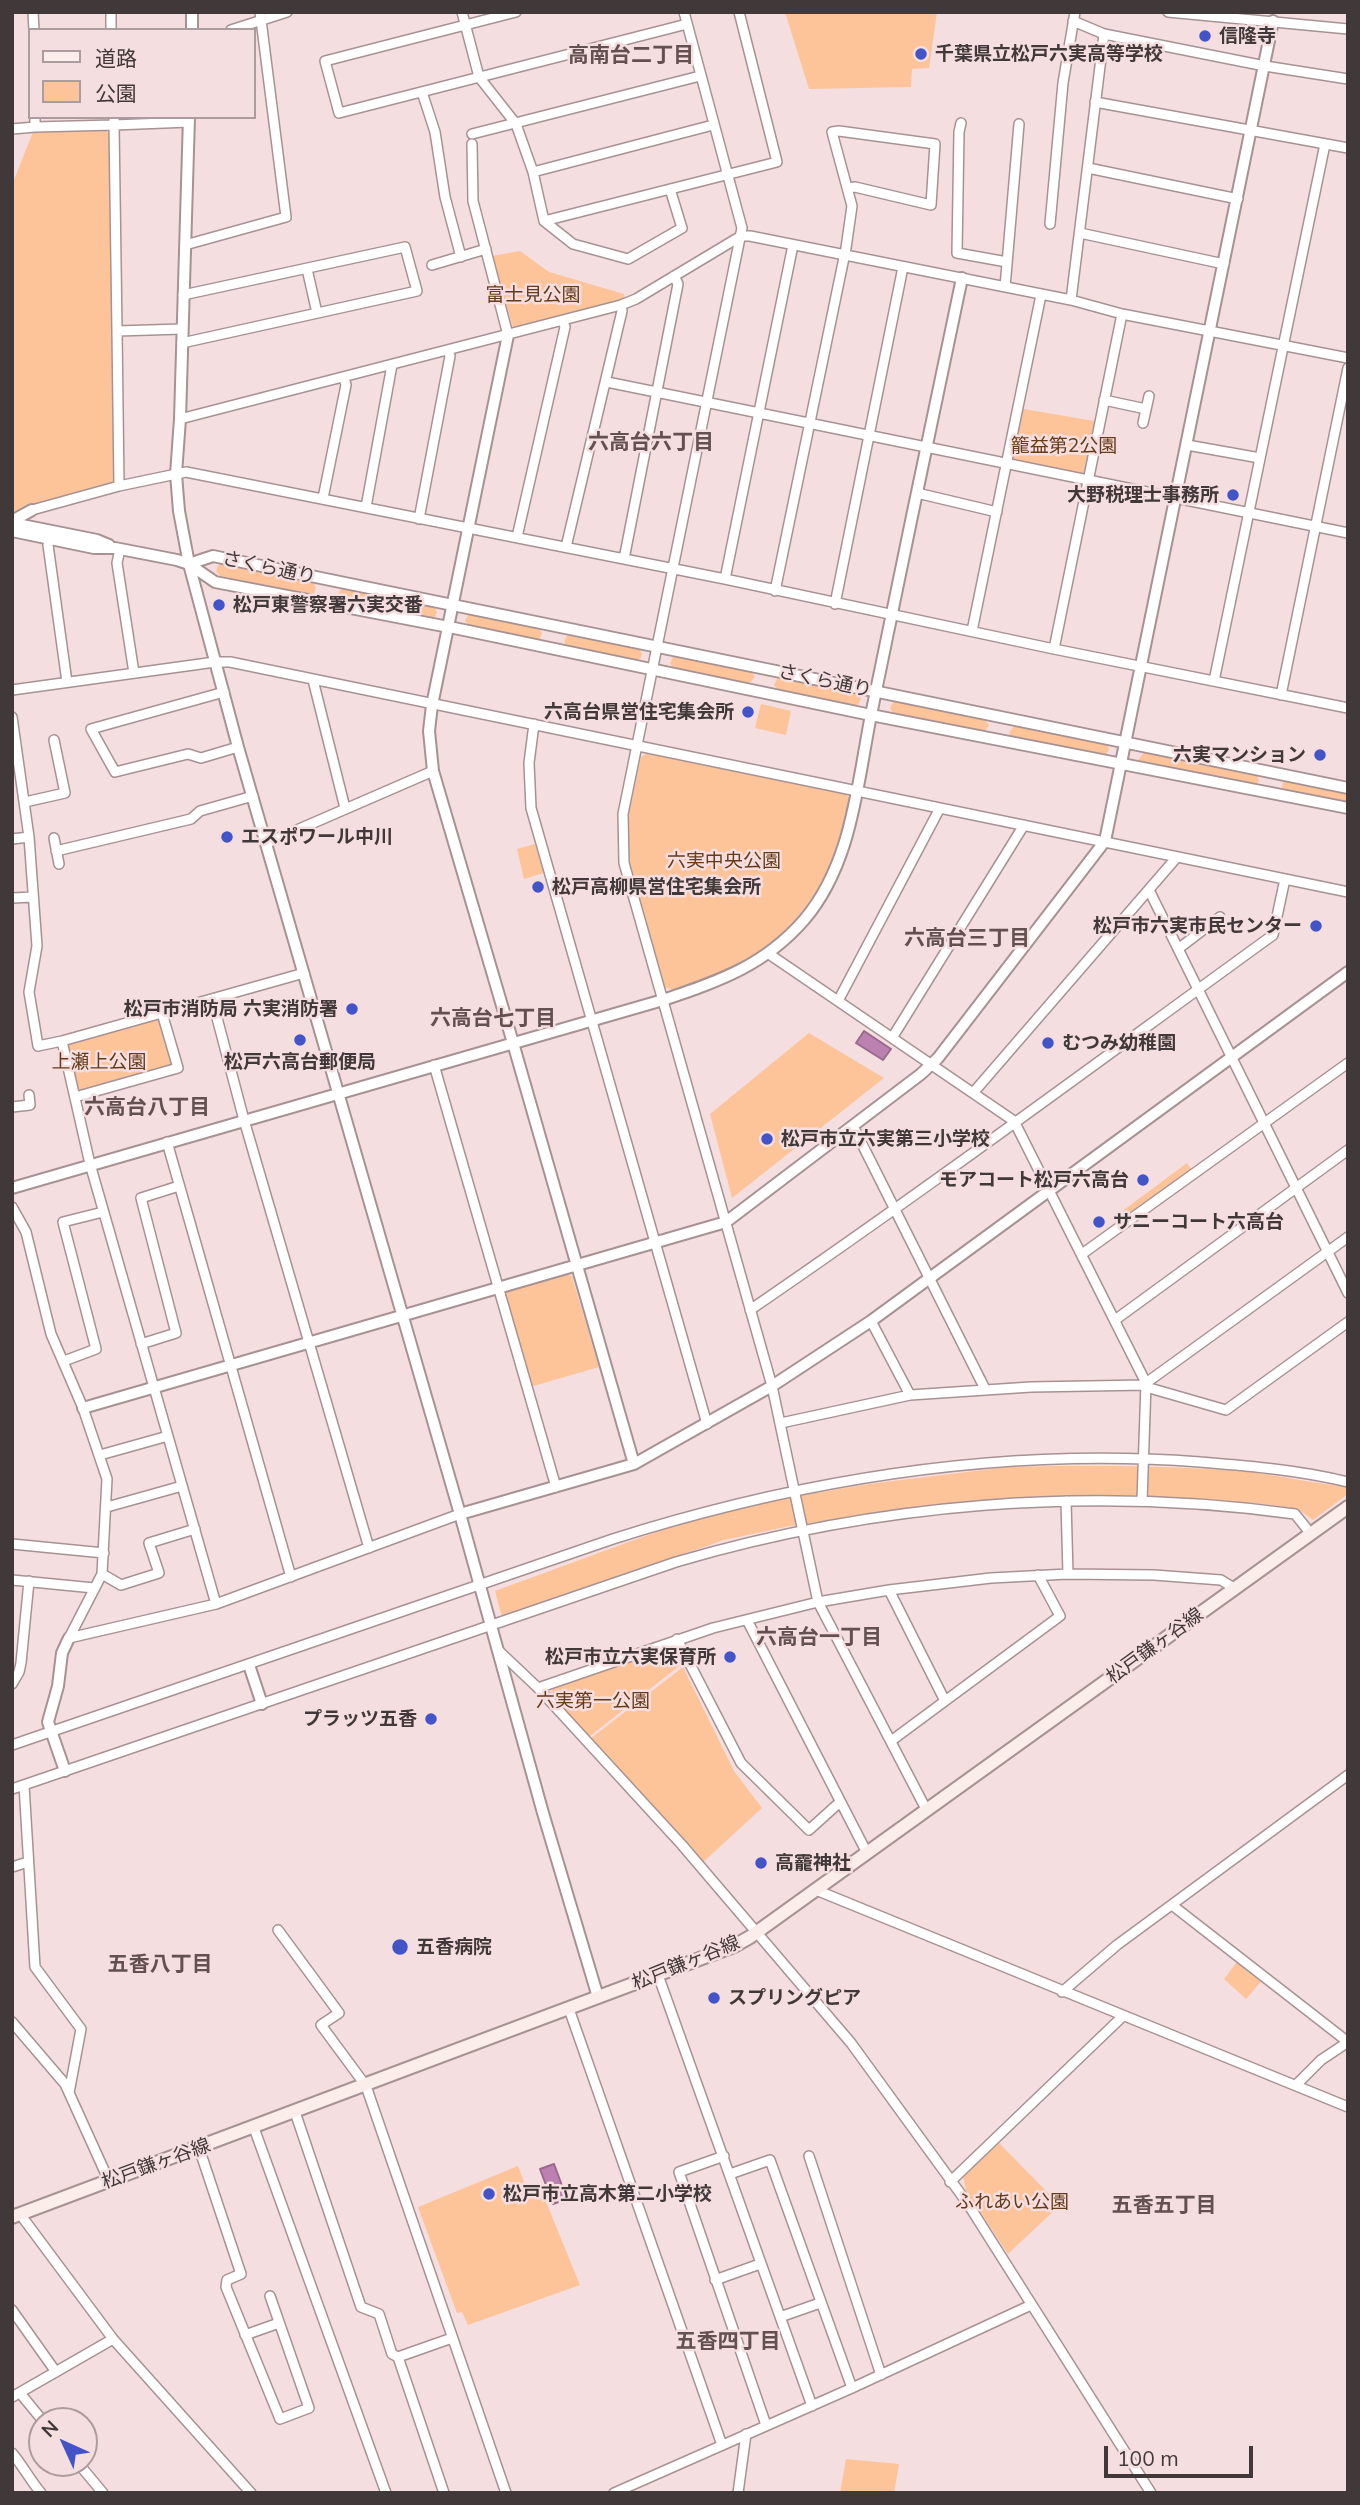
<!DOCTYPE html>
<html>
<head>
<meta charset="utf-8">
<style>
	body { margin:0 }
	#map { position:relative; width:1360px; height:2505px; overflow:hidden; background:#f5dedf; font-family:Mulish,"Noto Sans JP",sans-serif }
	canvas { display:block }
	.frame { position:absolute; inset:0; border:14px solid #413839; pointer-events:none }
	.legend { position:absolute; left:28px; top:28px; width:228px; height:91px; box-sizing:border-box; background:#f5dedf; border:2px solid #ad9c9d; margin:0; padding:9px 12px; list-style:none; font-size:21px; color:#413839 }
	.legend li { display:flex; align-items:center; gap:14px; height:35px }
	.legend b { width:35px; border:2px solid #ad9c9d }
	.north { position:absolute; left:28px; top:2407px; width:70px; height:70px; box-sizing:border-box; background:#f5dedf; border:2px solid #ad9c9d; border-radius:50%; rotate:315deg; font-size:19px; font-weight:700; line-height:28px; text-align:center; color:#413839 }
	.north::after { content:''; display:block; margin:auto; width:24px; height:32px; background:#4254c7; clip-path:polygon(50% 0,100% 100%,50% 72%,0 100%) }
	.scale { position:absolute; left:1104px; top:2446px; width:149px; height:32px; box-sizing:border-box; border:4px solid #413839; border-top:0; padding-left:9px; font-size:21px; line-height:24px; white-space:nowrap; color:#413839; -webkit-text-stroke:5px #f5dedf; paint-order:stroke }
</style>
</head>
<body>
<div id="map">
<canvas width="1360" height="2505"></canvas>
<div class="frame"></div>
<ul class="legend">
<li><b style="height:9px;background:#fbeeea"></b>道路</li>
<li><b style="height:19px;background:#fdc399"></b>公園</li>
</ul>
<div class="north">N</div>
<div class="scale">100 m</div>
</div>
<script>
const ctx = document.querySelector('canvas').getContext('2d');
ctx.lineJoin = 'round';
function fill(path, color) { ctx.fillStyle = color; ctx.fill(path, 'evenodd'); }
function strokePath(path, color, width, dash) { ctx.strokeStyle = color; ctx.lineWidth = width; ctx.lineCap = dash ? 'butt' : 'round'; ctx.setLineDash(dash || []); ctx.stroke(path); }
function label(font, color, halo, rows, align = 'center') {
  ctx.font = font + ' Mulish,"Noto Sans JP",sans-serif'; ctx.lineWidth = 5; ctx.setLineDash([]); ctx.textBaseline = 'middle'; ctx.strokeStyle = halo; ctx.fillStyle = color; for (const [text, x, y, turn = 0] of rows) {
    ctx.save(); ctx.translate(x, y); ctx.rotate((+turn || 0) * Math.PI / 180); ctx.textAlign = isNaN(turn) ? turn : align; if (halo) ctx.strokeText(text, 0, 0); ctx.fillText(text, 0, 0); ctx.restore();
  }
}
fill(new Path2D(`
	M785,12h152l-8,56 -17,1 -1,18 -102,2z
	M102,128l8,6 5,344 -4,6 -99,28v-327l21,-53z
	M520,251l29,21 75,22 1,5 -112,29 -21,-72z
	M1018,408l82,14 -12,58 -81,-16z
	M222,563l91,19 3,6 -2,5 -4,1 -90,-18 -4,-5 3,-7z
	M343,587l91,19 3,6 -2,5 -5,1 -90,-18 -3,-5z
	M471,614l68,14 3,5 -2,6 -5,1 -66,-14 -4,-5 3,-6z
	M576,635l63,13 3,6 -2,5 -5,1 -68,-13 -3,-5 3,-6z
	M676,656l74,15 5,5 -4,6 -5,1 -73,-15 -3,-5 3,-6z
	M780,678l79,15 2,6 -3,6h-7l-73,-15 -4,-5 3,-6z
	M902,701l82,18 5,6 -4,6h-5l-87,-18 -3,-5 3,-6z
	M761,704l30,7 -5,24 -31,-7z
	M1015,725l92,19 2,5 -3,6h-7l-87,-17 -3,-5z
	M649,752l196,41 5,6c-5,19 -9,39 -16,57 -30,74 -86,112 -159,135l-10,-4 -36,-128 -2,-27 2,-18 12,-57z
	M1144,752l113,23 2,6 -4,5 -113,-22 -4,-4z
	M1286,781l62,12v13l-67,-15 2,-9z
	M535,844l9,29 -20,6 -7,-30z
	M156,1019l5,2 13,41 -3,6 -88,25 -6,-4 -9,-41 3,-5z
	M809,1033l75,45 -152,120 -22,-84z
	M1187,1163l5,7 -67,48 -4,-6z
	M568,1274l4,3 27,90 -69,20 -26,-90 4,-6z
	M1061,1466c65,0 131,0 196,7 30,4 60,11 91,14v7l-35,26 -15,-11 -26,-4 -138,-10 -129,4 -80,7 -135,20 -66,14 -222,77 -7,-26 180,-66 116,-28 78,-13 139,-17z
	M670,1646l8,2 5,15 -94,74 -39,-43 4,-8z
	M683,1667l51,104 28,37 -61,56 -111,-125z
	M1239,1959l24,20 -17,20 -22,-20z
	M997,2141l63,64 -52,49 -42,-64 -3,-15z
	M518,2166l11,29 13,-3 38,93 -112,40 -6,-13 -5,1 -39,-106z
	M846,2459l53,5 -5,29h-54z`), '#fdc399');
const water = new Path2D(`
	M864,1031l27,18 -8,11 -27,-17z
	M554,2164l13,35 -14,5 -13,-35z`);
fill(water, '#bd81b1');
strokePath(water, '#986b8d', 2);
const minor = new Path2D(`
	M33,12l1,18
	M111,12v18
	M462,12l17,65 37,47 17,48 11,49 29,23 55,15 54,-31 -12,-39
	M516,12l-191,49 14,52 348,-89
	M684,12l58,216 -119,586 1,49 148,523 46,216 109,209
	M1168,12l180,17
	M1073,21l31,13 161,32 83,13
	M231,30l56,-18
	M422,92l13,40 10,65 16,60
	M1095,102l253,46
	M35,117v10l79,-2v-8
	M961,123l-2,9 -2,121 50,9
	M12,129l23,-2
	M472,134l228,-58
	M472,144l1,57 35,134
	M1088,168l150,31
	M533,172l180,-47
	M544,221l233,-59 -38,-150
	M1050,224l13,-141 12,-71
	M1080,233l144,31
	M185,245l101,-28 -26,-205
	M432,265l54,-16
	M307,269l10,44
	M1005,287l14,-163
	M1071,300l33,-266
	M182,329l-65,2 -3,-206 75,-3
	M117,331l2,155
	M182,343l235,-52 -12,-44 -222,48
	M607,382l741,151
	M1104,400l42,9
	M180,419l441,-114 15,-6 105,-63h9l321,64 51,14 226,44
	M1143,423l6,-27
	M1187,445l73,13
	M917,493l80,19
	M323,498l23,-113 -2,-7
	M366,507l26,-142
	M32,510l87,-24 67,-14 539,107 329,70 294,59
	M419,519l31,-163 -2,-6
	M517,537l48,-210 -2,-6
	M50,539l-2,6 19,137
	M566,547l56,-236 -1,-6
	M120,549l-3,14 17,110
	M624,559l54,-275 -4,-8
	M725,579l68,-334
	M775,591l71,-343 6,-42 -20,-74 7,-1 96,13 -4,61 -76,-18 -7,1
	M835,604l68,-337
	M972,631l69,-336
	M1054,649l68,-335
	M313,680l32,128
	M1214,681l111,-537
	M12,690l203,-28h15l1118,230
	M224,692l-133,37 24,43 73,-18 13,4 37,-11
	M1281,695l67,-327
	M12,717l17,120 8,109 -8,46 9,54 24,-5 242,-68
	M534,724l-5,39 2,45 176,616
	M25,802l40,-9 -11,-53
	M54,838l5,26
	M12,839l17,-2
	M267,843l166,-72
	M56,851l135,-32 9,-8 53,-15
	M1149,890l199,403
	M12,898l21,-1
	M1178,949l42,-32
	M769,954l245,167 132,262 -4,118
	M212,999l32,121 125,428
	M838,1001l102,-193
	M892,1038l132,-213
	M62,1041l28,123 126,440
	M434,1065l122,422
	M973,1093l204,-236
	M75,1097l103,-29 -16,-55
	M12,1107l18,-2 -1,-10
	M853,1126l132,263
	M167,1142l124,435
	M12,1207l14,25 25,102 32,74 24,71 -5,95 -33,64
	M1082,1254l266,-191
	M750,1310c177,-121 349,-249 523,-375l12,-56
	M1115,1320l233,-170
	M871,1321l39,74
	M141,1344l35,-11 -35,-135 38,-12
	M64,1361l32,-12 -33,-127 40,-10
	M1146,1383l202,-146
	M1146,1387l80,23 122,-88
	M781,1423l129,-28 121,-8 115,-2
	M100,1455l68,-19
	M1066,1501l2,73
	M107,1507l75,-21
	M12,1544l92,9
	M102,1574l19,11 38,-12 -10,-30 46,-14
	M12,1580l82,8
	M889,1590l56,111 115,-85 -22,-41
	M747,1620l120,233
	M69,1638l147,-34 244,-90
	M677,1639l64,124 68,67 31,-28
	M499,1651l39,37 144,157 169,198 117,161 183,289
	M12,1684l7,-12 2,-9 8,-82
	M538,1688l175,-60 105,-26 71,-12 102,-12 77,-4 86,1 67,5 13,8
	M891,1741l54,-40
	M12,1745l601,-206c190,-60 387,-92 587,-77 49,4 100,8 148,20
	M24,1785l11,182 46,62 -12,64
	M12,1789l664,-227c201,-59 412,-76 619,-48l16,20
	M12,1867l16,-5
	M816,1890l532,217
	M1172,1905l176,137 -27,18 -25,25
	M278,1930l61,83 -18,12 45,61 140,407
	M658,1975l154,431
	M1062,1992l55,-47 231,-170
	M569,2009l153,436
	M12,2022l53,62 44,97
	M295,2112l66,195 18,7 13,40 6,3 46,136
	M254,2128l132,365
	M199,2148l42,126 -14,6 -1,7 54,132 29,-11 -39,-112
	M724,2156l-45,16 87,253
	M809,2156l72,219
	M730,2174l40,-14 82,228
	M950,2182l173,-166
	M20,2214l93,125 138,154
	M715,2280l45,-16
	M12,2310l44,62
	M780,2317l40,-14
	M245,2335l34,-12
	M398,2357l54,-19
	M20,2393l23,28
	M12,2397l101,-58
	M12,2453c11,13 18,27 29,40
	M78,2463l25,30
	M614,2493l238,-105 179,-83
	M738,2493l8,-59`);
const tertiary = new Path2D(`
	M192,30v-18
	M189,117l-9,302 -4,55 3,37 10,53 49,183 222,767 83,299 55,184
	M508,335l-76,370 -3,26 4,40 80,272 121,421
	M12,521l20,-11
	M12,523l85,17 12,5
	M12,531l82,17h21l62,12 12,4 26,18 244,47 412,86 477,93
	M189,564l24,-8 1135,232
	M12,1188l651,-188c56,-19 101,-34 141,-80 48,-56 53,-135 67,-205 30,-146 60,-291 91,-437
	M83,1408l643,-186 195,-148 17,-16 167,-217 168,-820
	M460,1514l174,-50 138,-78 99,-65 477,-349
	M249,1665l13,39
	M65,1771l-17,-49 10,-36 4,-33 7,-15`);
const secondary = new Path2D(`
	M12,2217l722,-271 16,-9 598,-430`);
strokePath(minor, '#a79293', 12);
strokePath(tertiary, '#a79293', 14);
strokePath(secondary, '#a79293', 16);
strokePath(minor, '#fff', 9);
strokePath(tertiary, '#fff', 10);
strokePath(secondary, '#fbeeea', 12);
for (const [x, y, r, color] of [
	[1205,36,7,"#4254c7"],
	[921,54,7,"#4254c7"],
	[1233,495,7,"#4254c7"],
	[219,605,7,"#4254c7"],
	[748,712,7,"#4254c7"],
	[1320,755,7,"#4254c7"],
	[227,837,7,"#4254c7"],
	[538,887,7,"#4254c7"],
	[1316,926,7,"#4254c7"],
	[352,1009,7,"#4254c7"],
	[300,1040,7,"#4254c7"],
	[1048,1043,7,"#4254c7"],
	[767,1139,7,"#4254c7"],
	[1143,1180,7,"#4254c7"],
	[1099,1222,7,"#4254c7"],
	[730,1657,7,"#4254c7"],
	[431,1719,7,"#4254c7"],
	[761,1863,7,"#4254c7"],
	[400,1947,9,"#4254c7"],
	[714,1998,7,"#4254c7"],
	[489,2194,7,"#4254c7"]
]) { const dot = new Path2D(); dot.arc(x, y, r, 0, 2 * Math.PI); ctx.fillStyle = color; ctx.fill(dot); strokePath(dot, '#f5dedf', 2.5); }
label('bold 19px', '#413839', '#f5dedf', [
	["信隆寺",1219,36],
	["千葉県立松戸六実高等学校",935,54],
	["大野税理士事務所",1219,495,"right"],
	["松戸東警察署六実交番",233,605],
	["六高台県営住宅集会所",734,712,"right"],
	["六実マンション",1306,755,"right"],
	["エスポワール中川",241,837],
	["松戸高柳県営住宅集会所",552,887],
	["松戸市六実市民センター",1302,926,"right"],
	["松戸市消防局 六実消防署",338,1009,"right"],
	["むつみ幼稚園",1062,1043],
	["松戸六高台郵便局",300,1062,"center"],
	["松戸市立六実第三小学校",781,1139],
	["モアコート松戸六高台",1129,1180,"right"],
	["サニーコート六高台",1113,1222],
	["松戸市立六実保育所",716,1657,"right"],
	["プラッツ五香",417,1719,"right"],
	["高靇神社",775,1863],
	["五香病院",416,1947],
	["スプリングピア",728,1998],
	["松戸市立高木第二小学校",503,2194]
], 'left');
label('19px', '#653b18', '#f5dedf', [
	["富士見公園",533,295],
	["籠益第2公園",1064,446],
	["六実中央公園",724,861],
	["上瀬上公園",99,1062],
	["六実第一公園",593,1701],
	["ふれあい公園",1012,2202]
]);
label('19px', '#413839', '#f5dedf', [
	["さくら通り",269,568,12],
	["さくら通り",825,681,12],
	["松戸鎌ヶ谷線",1155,1646,-36],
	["松戸鎌ヶ谷線",686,1963,-22],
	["松戸鎌ヶ谷線",156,2164,-20]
]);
label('bold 21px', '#635050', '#f5dedf', [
	["高南台二丁目",631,56],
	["六高台六丁目",651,443],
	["六高台三丁目",967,939],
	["六高台七丁目",493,1019],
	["六高台八丁目",147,1108],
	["六高台一丁目",819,1638],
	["五香八丁目",160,1965],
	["五香五丁目",1164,2206],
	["五香四丁目",728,2342]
]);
</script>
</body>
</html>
